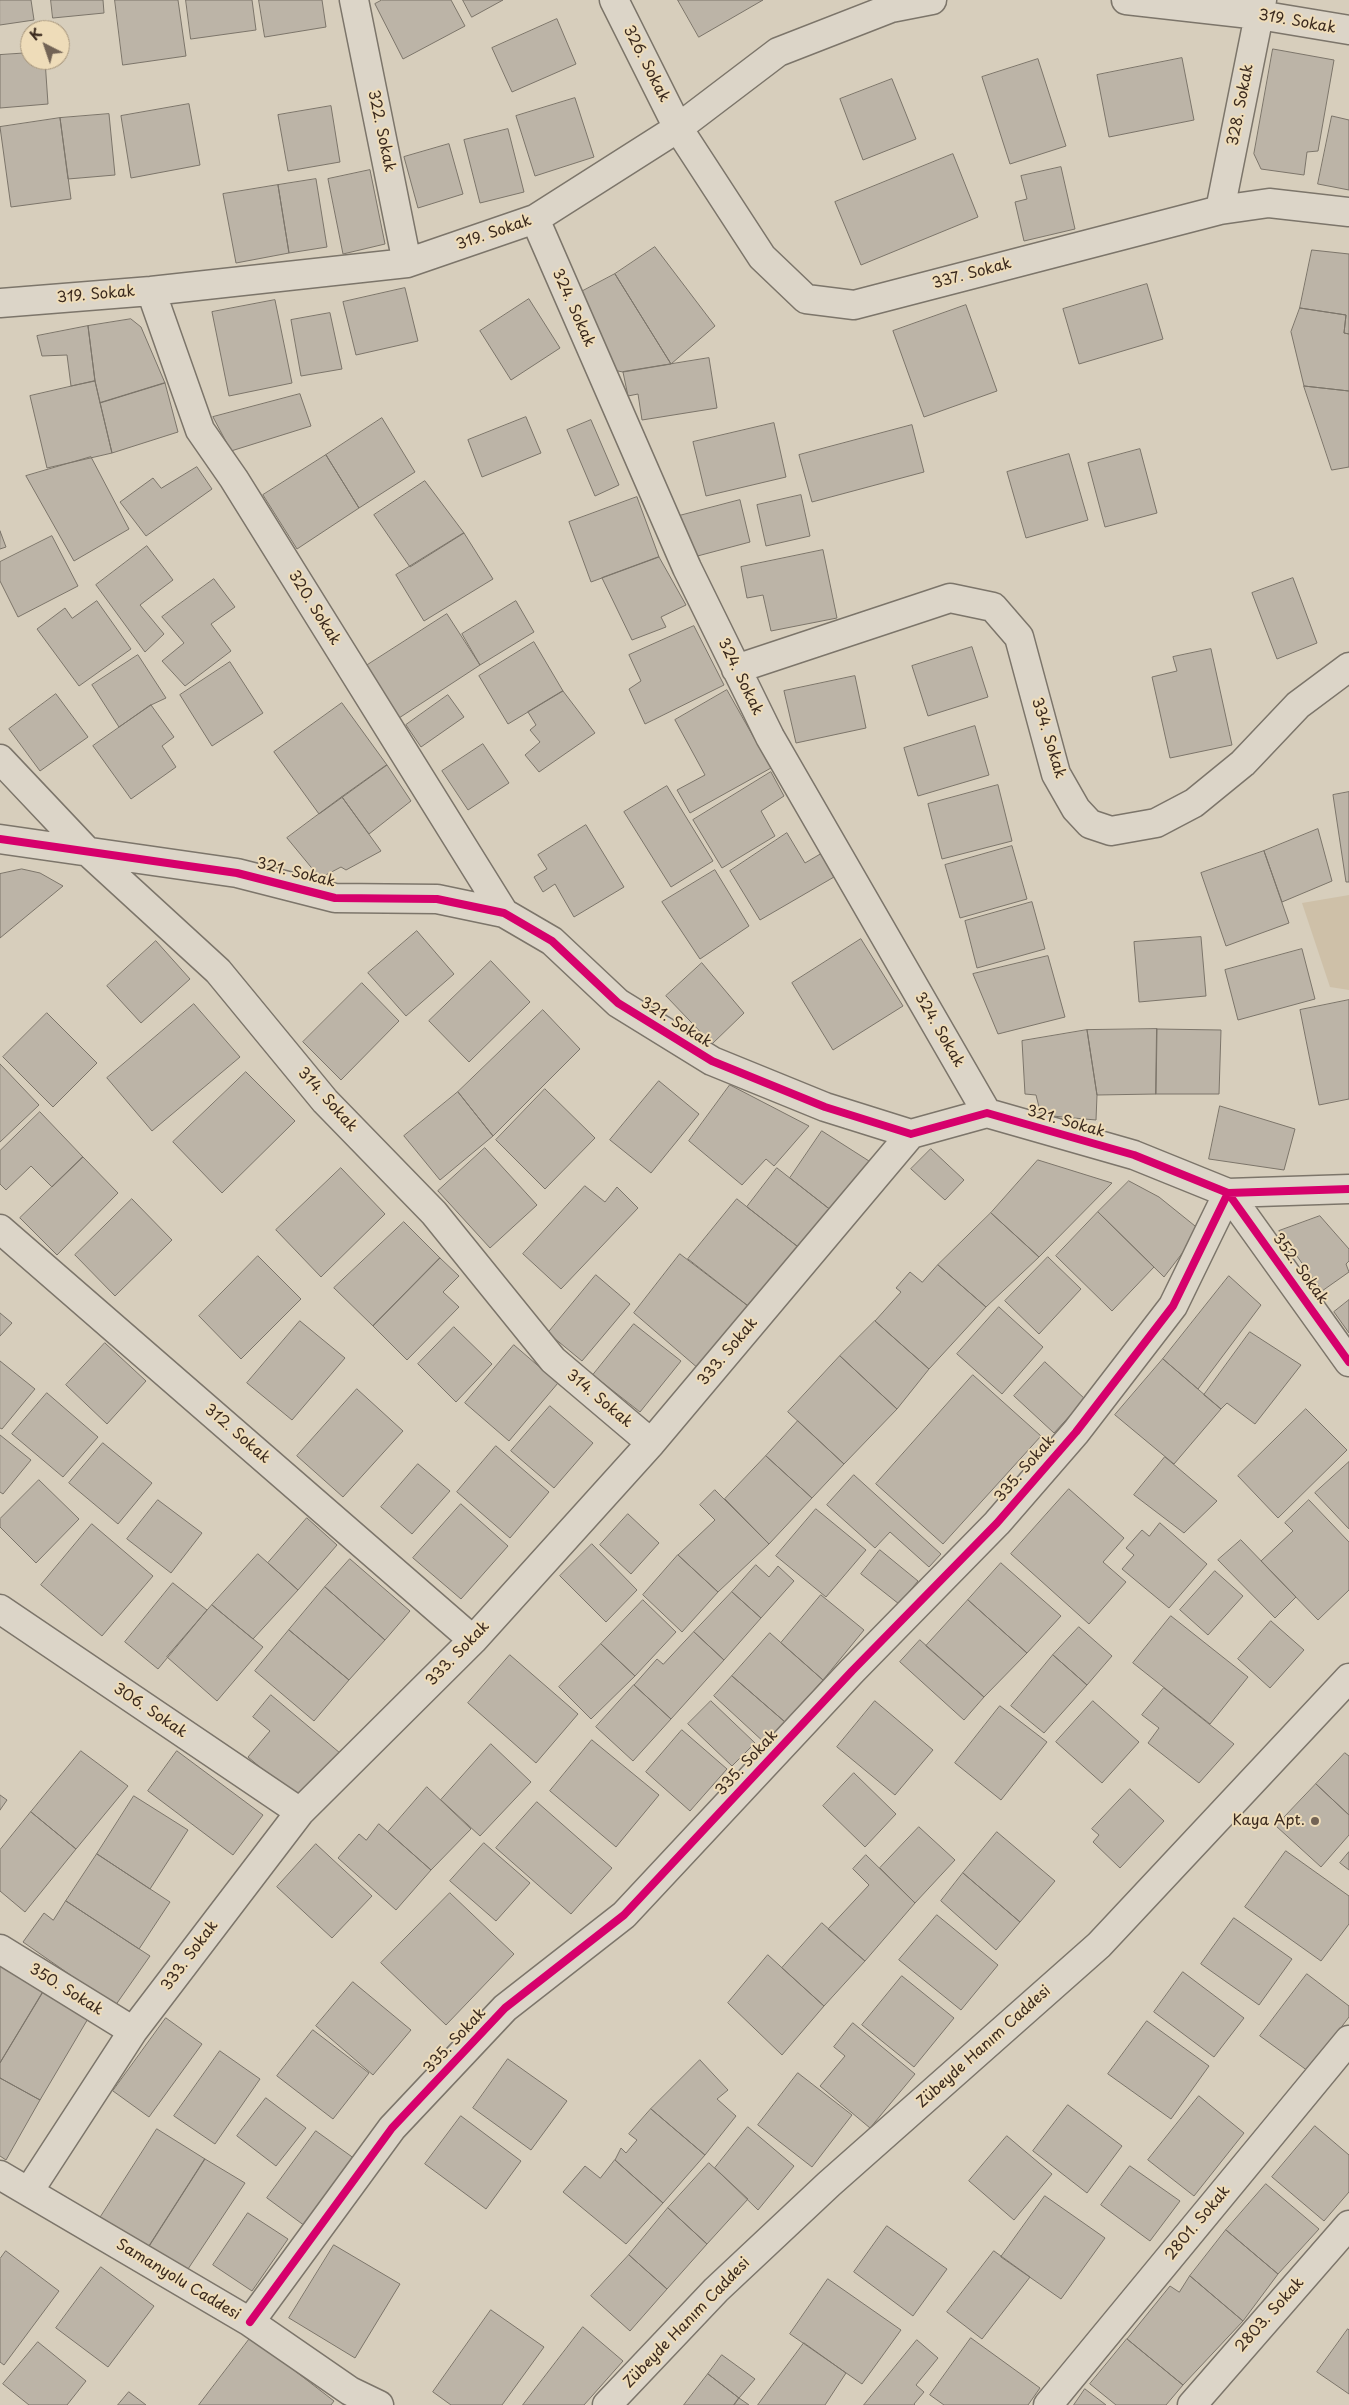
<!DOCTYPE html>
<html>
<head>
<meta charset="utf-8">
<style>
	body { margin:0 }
	#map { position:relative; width:1349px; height:2405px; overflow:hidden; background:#d7cebc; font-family:"Playpen Sans",sans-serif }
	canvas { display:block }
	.north { position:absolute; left:20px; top:20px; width:50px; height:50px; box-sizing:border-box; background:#eedcb9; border:1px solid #a6957b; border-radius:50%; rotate:319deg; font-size:14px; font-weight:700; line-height:20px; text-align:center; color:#3b2a1e }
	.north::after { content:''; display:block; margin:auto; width:18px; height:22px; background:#726355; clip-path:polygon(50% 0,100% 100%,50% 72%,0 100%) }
</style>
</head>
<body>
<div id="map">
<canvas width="1349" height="2405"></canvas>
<div class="north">K</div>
</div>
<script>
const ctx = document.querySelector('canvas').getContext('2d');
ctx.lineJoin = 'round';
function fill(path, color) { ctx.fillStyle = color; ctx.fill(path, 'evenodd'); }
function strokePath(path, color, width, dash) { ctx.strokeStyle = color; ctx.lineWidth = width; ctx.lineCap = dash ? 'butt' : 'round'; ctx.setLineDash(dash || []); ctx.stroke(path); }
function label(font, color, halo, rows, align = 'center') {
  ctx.font = font + ' "Playpen Sans",sans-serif'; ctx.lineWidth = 4; ctx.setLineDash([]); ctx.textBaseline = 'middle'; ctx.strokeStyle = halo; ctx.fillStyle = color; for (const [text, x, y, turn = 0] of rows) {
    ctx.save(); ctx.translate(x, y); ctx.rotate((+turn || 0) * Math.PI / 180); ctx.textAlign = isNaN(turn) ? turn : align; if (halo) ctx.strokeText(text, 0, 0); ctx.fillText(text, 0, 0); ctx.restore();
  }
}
fill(new Path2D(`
	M1349,895v95l-19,-3 -28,-84z`), '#cec0a8');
const building = new Path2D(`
	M0,0h31l3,20 -34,5z
	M51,0h52l1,13 -51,5z
	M115,0h63l8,56 -63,9z
	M186,0h66l4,30 -65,9z
	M259,0h63l4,27 -61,10z
	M382,0h69l14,26 -62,33 -28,-55z
	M463,0h40l-31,17z
	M678,0h85l-64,37z
	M557,19l19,45 -64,28 -20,-44z
	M1273,49l61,11 -16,91 -11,1 -3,23 -43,-6 -7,-15z
	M30,53v7h15l3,44 -48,4v-53z
	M1182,58l12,62 -85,17 -12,-62z
	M1038,59l28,87 -56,18 -28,-87z
	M892,79l24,60 -53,21 -23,-61z
	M575,98l19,59 -59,19 -19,-60z
	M189,104l11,61 -69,13 -10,-62z
	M331,106l9,56 -52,9 -10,-56z
	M109,114l6,61 -47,4 -8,-61z
	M1332,116l17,4v70l-31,-6z
	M60,118l11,81 -60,8 -11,-80z
	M508,129l16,63 -44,11 -16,-63z
	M449,144l14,50 -45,14 -14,-51z
	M953,154l25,63 -117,48 -26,-63z
	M1061,167l14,62 -51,12 -9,-39 12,-3 -6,-23z
	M370,170l15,74 -42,10 -15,-75z
	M316,179l11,68 -38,6 -11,-68z
	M278,185l11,68 -53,10 -13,-69z
	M655,247l60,79 -44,38 -56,-90z
	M1312,250l37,4v80l-5,-1 2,-18 -46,-7z
	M615,274l56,90 -48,8 -10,-2 -32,-78z
	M1147,284l16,55 -84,25 -16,-55z
	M405,288l13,53 -62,14 -13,-53z
	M529,299l31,49 -49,32 -31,-49z
	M275,300l17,83 -63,13 -17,-84z
	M966,305l31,86 -73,26 -31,-86z
	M1300,308l46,7 -2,18 5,1v57l-45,-5 -13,-54z
	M330,313l12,56 -41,7 -10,-56z
	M131,319l10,8 24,56 -65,20 -5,-22 -7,-55z
	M88,326l7,55 -24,5 -4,-31 -25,1 -5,-20z
	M709,358l8,50 -75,12 -4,-26 -10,2 -5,-24z
	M95,381l17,72 -65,15 -17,-72z
	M165,383l13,49 -66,21 -12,-50z
	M1304,386l45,5v76l-17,3z
	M300,394l11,32 -80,25 -18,-34z
	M526,417l15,36 -59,24 -14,-37z
	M382,418l33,54 -56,36 -33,-53z
	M591,420l28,65 -24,11 -28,-66z
	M774,423l12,54 -80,19 -13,-54z
	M912,425l12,47 -112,30 -13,-47z
	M1140,449l17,64 -52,14 -17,-64z
	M1069,454l19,66 -62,18 -19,-66z
	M326,455l33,53 -62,41 -34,-54z
	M91,457l38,72 -55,32 -48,-85z
	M197,467l15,22 -66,47 -26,-34 33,-24 8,10z
	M425,481l39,52 -54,34 -36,-52z
	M801,495l9,41 -44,10 -9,-41z
	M637,497l22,60 -68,25 -22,-60z
	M740,500l10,42 -60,16 -11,-42z
	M0,531l6,16 -6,2z
	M464,533l29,46 -69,42 -28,-46z
	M52,536l26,50 -60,31 -18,-36v-19z
	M147,546l26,34 -33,25 24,29 -19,18 -49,-67z
	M823,550l14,68 -66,13 -8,-36 -16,3 -6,-31z
	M659,557l27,48 -25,12 5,10 -34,13 -30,-62z
	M1293,578l24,65 -40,16 -25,-66z
	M214,579l21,28 -24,17 20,27 -46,35 -23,-25 22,-18 -22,-26z
	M97,601l34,48 -52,37 -42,-57 28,-21 7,10z
	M516,601l18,31 -54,33 -18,-31z
	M447,614l33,51 -81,53 -33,-52z
	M694,626l30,59 -79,39 -16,-35 12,-8 -12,-26z
	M534,642l29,49 -55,33 -29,-48z
	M972,647l16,50 -60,19 -16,-50z
	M1211,649l21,96 -62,13 -18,-81 25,-6 -4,-14z
	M138,655l28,43 -15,7 -32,22 -27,-42z
	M230,662l33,51 -51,33 -32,-51z
	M855,676l11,52 -70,15 -12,-52z
	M727,690l44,78 -81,45 -13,-23 28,-15 -30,-55z
	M563,691l32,42 -56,39 -14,-17 15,-13 -10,-12 6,-5 -8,-13z
	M56,694l32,43 -48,34 -31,-42z
	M448,695l16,22 -43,30 -15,-22z
	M342,703l45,62 -68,49 -45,-62z
	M151,705l23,32 -12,9 14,21 -45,32 -38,-53z
	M975,726l14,49 -71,21 -14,-48z
	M483,744l26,39 -41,27 -26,-39z
	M387,765l24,36 -42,33 -27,-37z
	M771,772l13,24 -23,15 14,25 -53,32 -29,-48z
	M998,785l14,56 -70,18 -14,-55z
	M667,786l46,75 -42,26 -47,-75z
	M1349,792v90h-3l-13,-87z
	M342,797l39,54 -35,19 -5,-3 -21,11 -33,-40z
	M586,825l38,62 -50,30 -19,-33 -12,8 -9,-15 13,-8 -9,-14z
	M1318,829l14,52 -50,21 -18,-51z
	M787,833l18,30 17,-10 12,24 -74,43 -30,-49z
	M1012,846l15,53 -67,19 -15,-53z
	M1264,851l25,72 -63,23 -25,-73z
	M22,869l18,4 23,13 -63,52v-64z
	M715,870l34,56 -49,33 -38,-57z
	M1032,902l13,47 -68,19 -12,-47z
	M417,931l37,43 -48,42 -38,-43z
	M1201,937l5,59 -67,6 -5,-60z
	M861,939l42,67 -70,44 -41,-67z
	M156,941l34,38 -49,44 -34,-37z
	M1302,949l13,50 -77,21 -13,-50z
	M1048,956l17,61 -67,17 -25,-60z
	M491,961l39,41 -61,60 -40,-41z
	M702,963l42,50 -32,31 -46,-48z
	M362,983l37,38 -58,59 -38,-38z
	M1349,1000v99l-30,6 -19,-95z
	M194,1004l46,53 -88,74 -45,-53z
	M543,1010l37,39 -87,87 -35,-44z
	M47,1013l50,50 -44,44 -50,-50z
	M1157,1029l64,1 -2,64h-63z
	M1157,1029l-1,65 -59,1 -10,-65z
	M1087,1030l10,65 -1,25 -55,-5 -5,-20 -11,-1 -3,-53z
	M0,1064l39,41 -39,37z
	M246,1072l49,49 -73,72 -49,-51z
	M659,1081l40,33 -48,59 -41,-33z
	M730,1085l79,41 -35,40 -8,-7 -24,26 -53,-44z
	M545,1089l50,49 -50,51 -49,-49z
	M458,1092l35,44 -53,44 -36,-44z
	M1220,1106l75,23 -11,41 -75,-11z
	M40,1112l43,45 -31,30 -21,-21 -25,24 -6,-6v-33z
	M822,1131l47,30 -37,50 -42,-33z
	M485,1148l52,57 -47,43 -52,-57z
	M931,1149l33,31 -19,20 -34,-31z
	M83,1157l35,36 -61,62 -37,-37z
	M1038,1160l74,23 -73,74 -48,-44z
	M341,1168l44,46 -64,63 -45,-47z
	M777,1168l55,43 -30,39 -55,-43z
	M1129,1181l30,16 41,33 -36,47 -66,-65z
	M585,1186l20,16 12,-15 21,21 -77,81 -38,-35z
	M132,1199l40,41 -57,56 -40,-41z
	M737,1199l65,51 -50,59 -64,-50z
	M1098,1212l56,55 -42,44 -56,-55z
	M991,1213l48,44 -53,50 -48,-42z
	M1320,1216l29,33v12l-3,3 3,8 -27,19 -43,-60z
	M404,1222l36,36 -67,68 -39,-38z
	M680,1254l72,55 -53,60 -65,-56z
	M258,1256l43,43 -60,60 -42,-43z
	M1048,1257l33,32 -42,45 -34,-33z
	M440,1258l19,18 -16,16 16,15 -52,53 -34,-34z
	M938,1265l48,42 -57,62 -54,-48 26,-29 -5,-4 14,-16 12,10z
	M596,1275l34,29 -48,57 -34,-28z
	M1229,1276l32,29 -63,84 -35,-30z
	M1349,1300v33l-15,-21z
	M999,1307l44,40 -41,47 -45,-40z
	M0,1313l12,10 -12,13z
	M300,1321l45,37 -53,62 -45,-37z
	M875,1321l54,48 -32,40 -57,-53z
	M634,1324l47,37 -41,51 -47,-37z
	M454,1327l38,37 -36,38 -38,-38z
	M1250,1332l51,33 -46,59 -28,-21 -6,6 -17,-14z
	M105,1343l41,38 -39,43 -41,-39z
	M514,1345l44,38 -49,58 -44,-38z
	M840,1356l57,53 -53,55 -56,-52z
	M1163,1359l58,50 -47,55 -59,-49z
	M0,1361l35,28 -33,40 -2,-1z
	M1045,1362l40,37 -31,34 -40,-37z
	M973,1375l68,61 -98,108 -67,-60z
	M357,1389l46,42 -60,66 -46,-41z
	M47,1393l51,44 -35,40 -51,-43z
	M550,1406l43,37 -39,45 -43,-37z
	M1306,1409l41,41 -69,68 -40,-42z
	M798,1421l46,43 -32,34 -46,-42z
	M0,1435l31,25 -28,34 -3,-2z
	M103,1443l49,40 -34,41 -49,-41z
	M496,1446l53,46 -39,46 -53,-46z
	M766,1456l46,42 -43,46 -44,-45z
	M1165,1457l52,44 -33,32 -50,-38z
	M1349,1462v67l-34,-36z
	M418,1464l32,27 -38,43 -31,-27z
	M854,1475l87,79 -12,13 -39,-35 -15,16 -48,-43z
	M39,1480l40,39 -43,44 -36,-36v-8z
	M1069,1489l55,49 -21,24 23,20 -37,42 -78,-70z
	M715,1490l54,54 -51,48 -40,-37 37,-35 -15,-15z
	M158,1500l44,33 -31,40 -44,-34z
	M1309,1500l40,42v48l-31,30 -57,-59 32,-30 -8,-8z
	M461,1504l47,42 -47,53 -48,-41z
	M816,1509l50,41 -40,47 -50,-41z
	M628,1514l31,29 -28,31 -31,-29z
	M307,1518l30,27 -39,45 -30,-27z
	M1160,1523l47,41 -38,44 -47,-39 12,-14 -8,-7 16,-18 7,6z
	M92,1524l61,52 -51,60 -61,-51z
	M1241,1540l55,57 -21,21 -57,-58z
	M592,1544l45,46 -31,32 -46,-46z
	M880,1550l38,31 -19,23 -38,-30z
	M258,1554l40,36 -45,49 -41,-34z
	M678,1555l40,37 -36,40 -39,-37z
	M350,1559l60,52 -25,29 -60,-53z
	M1001,1563l60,53 -34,37 -59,-53z
	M756,1565l13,12 9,-11 16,15 -33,37 -29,-26z
	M1215,1571l28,25 -35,39 -28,-25z
	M173,1583l34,27 -49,59 -33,-27z
	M325,1587l60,53 -36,40 -60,-50z
	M732,1592l29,26 -37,42 -30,-28z
	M821,1595l43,35 -41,50 -42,-37z
	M643,1600l33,32 -41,44 -34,-32z
	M968,1600l59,53 -43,44 -58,-51z
	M212,1605l51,42 -46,54 -50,-44z
	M1171,1616l77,61 -38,47 -77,-61z
	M1271,1621l33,29 -34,38 -32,-29z
	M1079,1627l33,29 -25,29 -34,-30z
	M289,1630l60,50 -35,41 -59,-50z
	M694,1632l30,28 -53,59 -37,-34 23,-26 6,5z
	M770,1633l53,47 -38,42 -53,-46z
	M920,1640l64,57 -20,23 -64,-58z
	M601,1644l34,32 -44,43 -32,-32z
	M510,1655l68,59 -42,49 -68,-60z
	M1053,1655l34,30 -43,48 -33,-27z
	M732,1676l53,46 -19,22 -52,-48z
	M634,1685l37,34 -38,42 -37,-34z
	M1164,1688l70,56 -35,39 -51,-40 11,-15 -17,-13z
	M271,1695l69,58 -40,48 -52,-44 22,-26 -17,-14z
	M711,1701l44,42 -23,23 -44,-42z
	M875,1701l58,49 -38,45 -58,-48z
	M1093,1701l46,41 -37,41 -46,-41z
	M1000,1706l47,36 -46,58 -46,-37z
	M682,1730l45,39 -37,42 -44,-39z
	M592,1740l67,55 -43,52 -66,-56z
	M491,1744l40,38 -51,54 -39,-36z
	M81,1751l47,35 -52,63 -45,-37z
	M177,1751l86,64 -30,40 -85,-64z
	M1345,1753l4,3v59l-33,-31z
	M854,1773l42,41 -31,33 -42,-41z
	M1316,1784l33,31v20l-28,32 -45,-41z
	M427,1787l44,42 -40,41 -43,-38z
	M1130,1789l34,32 -44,47 -27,-26 6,-7 -7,-6z
	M0,1795l7,5 -7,10z
	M134,1796l54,34 -38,59 -53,-35z
	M537,1802l75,66 -41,46 -75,-66z
	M31,1812l45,37 -51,63 -25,-21v-41z
	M379,1824l52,46 -35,40 -58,-52 21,-24 7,6z
	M919,1827l36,33 -40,43 -35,-35z
	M997,1832l58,49 -35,41 -57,-49z
	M484,1843l46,40 -34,38 -46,-40z
	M316,1844l56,52 -40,42 -55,-51z
	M1286,1851l63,45v28l-28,37 -76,-54z
	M1349,1852v18l-9,-7z
	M97,1854l73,48 -31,47 -73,-48z
	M866,1855l49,48 -50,58 -37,-32 41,-44 -16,-16z
	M963,1873l57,49 -24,28 -55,-49z
	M450,1893l64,61 -68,71 -65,-62z
	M66,1901l84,55 -35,50 -92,-64 21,-29 9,7z
	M937,1915l61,50 -37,45 -62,-50z
	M1234,1918l58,41 -33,46 -58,-41z
	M822,1923l43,38 -41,45 -42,-38z
	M768,1955l56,51 -42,49 -54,-52z
	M3,1961l43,26 -46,76v-96z
	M1183,1972l61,46 -30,39 -60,-45z
	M1307,1974l42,32v11l-41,54 -48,-35z
	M902,1976l52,42 -40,49 -52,-42z
	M353,1982l58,48 -38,45 -57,-49z
	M46,1987l43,30 -49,83 -40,-22v-15z
	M166,2018l36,26 -53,73 -36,-26z
	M1147,2021l62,45 -38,53 -63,-45z
	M853,2023l62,51 -45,54 -50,-42 25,-30 -11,-9z
	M313,2030l56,43 -36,46 -56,-43z
	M220,2051l40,28 -45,65 -41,-28z
	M508,2059l59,42 -36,49 -58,-42z
	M700,2060l28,30 -11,9 19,17 -31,39 -54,-46z
	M798,2073l54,42 -40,52 -54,-42z
	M0,2078l40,22 -34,60 -6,-4z
	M1199,2096l45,37 -50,63 -46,-36z
	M266,2098l40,30 -30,38 -39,-30z
	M1068,2105l54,41 -35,47 -54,-42z
	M651,2109l54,46 -42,48 -48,-43 6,-12 5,5 11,-13 -8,-6z
	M461,2116l60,45 -35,48 -61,-45z
	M1315,2126l34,29v37l-25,29 -52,-44z
	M748,2127l46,39 -36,44 -43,-42z
	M157,2129l48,30 -57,89 -48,-30z
	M316,2131l39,28 -50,67 -38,-28z
	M1007,2136l45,38 -38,46 -45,-39z
	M205,2159l40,24 -59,89 -38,-24z
	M615,2160l48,43 -37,41 -63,-52 22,-26 15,12z
	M709,2163l39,36 -41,45 -39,-36z
	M1130,2166l50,35 -30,40 -49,-36z
	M1266,2184l53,45 -41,45 -52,-44z
	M1045,2196l60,42 -44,61 -60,-42z
	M668,2208l39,36 -40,45 -38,-34z
	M248,2213l40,26 -36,52 -39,-26z
	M887,2226l60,43 -34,47 -59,-44z
	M1226,2230l52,44 -35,47 -53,-45z
	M334,2245l66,39 -45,74 -66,-40z
	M6,2251l53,40 -55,74 -4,-3v-103z
	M994,2251l36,26 -48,62 -35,-27z
	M629,2255l38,34 -37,42 -39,-35z
	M101,2267l53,39 -46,61 -52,-39z
	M1190,2276l53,45 -60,64 -56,-46 43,-53 9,6z
	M828,2279l73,51 -39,54 -72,-50z
	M491,2310l53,37 -42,58h-51l-18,-13z
	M583,2327l40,34 -39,44h-61z
	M1348,2329l1,1v64l-32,-22z
	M251,2337l83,64 -3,4h-132z
	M971,2338l69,50 -12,17h-84l-14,-10z
	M1127,2339l56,46 -17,20h-50l-26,-21z
	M917,2340l21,18 -22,27 8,7 -10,12 1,1h-51z
	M38,2342l48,39 -19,24h-38l-26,-21z
	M804,2343l42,30 -21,32h-67z
	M722,2355l33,24 -16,19 -31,-24z
	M708,2374l31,24 -5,7h-50z
	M1085,2389l21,16h-32z
	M129,2392l17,13h-28z
	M739,2398l10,7h-15z`);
fill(building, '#bcb4a7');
strokePath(building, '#7c756a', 1);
const minor = new Path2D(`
	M354,0l53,263
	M614,0l64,128 84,129 44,42 48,6 366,-95 49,-7 80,9
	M1126,0l133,15 90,15
	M1220,210l42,-210
	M535,219l152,349 83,169 217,376
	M151,291l49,139 34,49 270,434
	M0,303l151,-12 256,-28 128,-44 143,-91 100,-76 113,-44 41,-8
	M736,669l214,-71 43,9 26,30 37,137 20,35 14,15 21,7 45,-8 38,-20 49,-40 55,-58 51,-38
	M0,759l86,91 132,121 107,130 109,112 119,147 98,83
	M0,839l237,34 98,25 102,1 67,14 48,28 66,62 94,58 113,46 86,27 76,-21 147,42 94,38 121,-4
	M0,1229l473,411
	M0,1609l300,203
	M0,1949l133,82
	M0,2175l250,147 100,69 29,14
	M29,2191l104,-160 167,-219 173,-172 178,-197 260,-309
	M250,2322l142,-194 113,-120 119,-93 228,-244 145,-148 79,-91 97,-126 55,-113 121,169
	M607,2405l109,-115 113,-106 270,-239 250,-267
	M1048,2405l301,-365
	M1192,2405l157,-180`);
strokePath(minor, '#7c756a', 31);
strokePath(minor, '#dcd5c8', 28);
strokePath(new Path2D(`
	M0,839l237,34 98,25 102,1 67,14 48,28 66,62 94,58 113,46 86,27 76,-21 147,42 94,38 121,-4
	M250,2322l142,-194 113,-120 119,-93 228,-244 145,-148 79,-91 97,-126 55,-113 121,169`), '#d6006c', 8);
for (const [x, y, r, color] of [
	[1315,1821,5,"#726355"]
]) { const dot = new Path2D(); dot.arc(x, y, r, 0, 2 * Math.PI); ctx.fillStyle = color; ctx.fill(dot); strokePath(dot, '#eedcb9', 2); }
label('15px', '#3b2a1e', '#eedcb9', [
	["319. Sokak",1297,22,10],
	["326. Sokak",646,64,63],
	["328. Sokak",1241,105,-79],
	["322. Sokak",381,131,78],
	["319. Sokak",494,233,-19],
	["337. Sokak",972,274,-15],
	["319. Sokak",96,295,-5],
	["324. Sokak",573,308,66],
	["320. Sokak",314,608,58],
	["324. Sokak",740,677,64],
	["334. Sokak",1048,738,73],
	["321. Sokak",296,873,14],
	["321. Sokak",676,1023,32],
	["324. Sokak",939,1030,60],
	["314. Sokak",327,1100,48],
	["321. Sokak",1066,1122,16],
	["352. Sokak",1300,1269,54],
	["333. Sokak",728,1352,-50],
	["314. Sokak",599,1399,40],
	["312. Sokak",237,1434,41],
	["335. Sokak",1025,1469,-49],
	["333. Sokak",458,1654,-46],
	["306. Sokak",150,1711,34],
	["335. Sokak",747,1763,-47],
	["333. Sokak",190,1956,-53],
	["350. Sokak",66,1990,32],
	["335. Sokak",455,2041,-47],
	["Zübeyde Hanım Caddesi",984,2047,-42],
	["2801. Sokak",1198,2223,-50],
	["Samanyolu Caddesi",178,2280,31],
	["2803. Sokak",1270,2315,-48],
	["Zübeyde Hanım Caddesi",687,2323,-46]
]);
label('15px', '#3b2a1e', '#eedcb9', [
	["Kaya Apt.",1305,1821]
], 'right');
</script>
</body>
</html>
